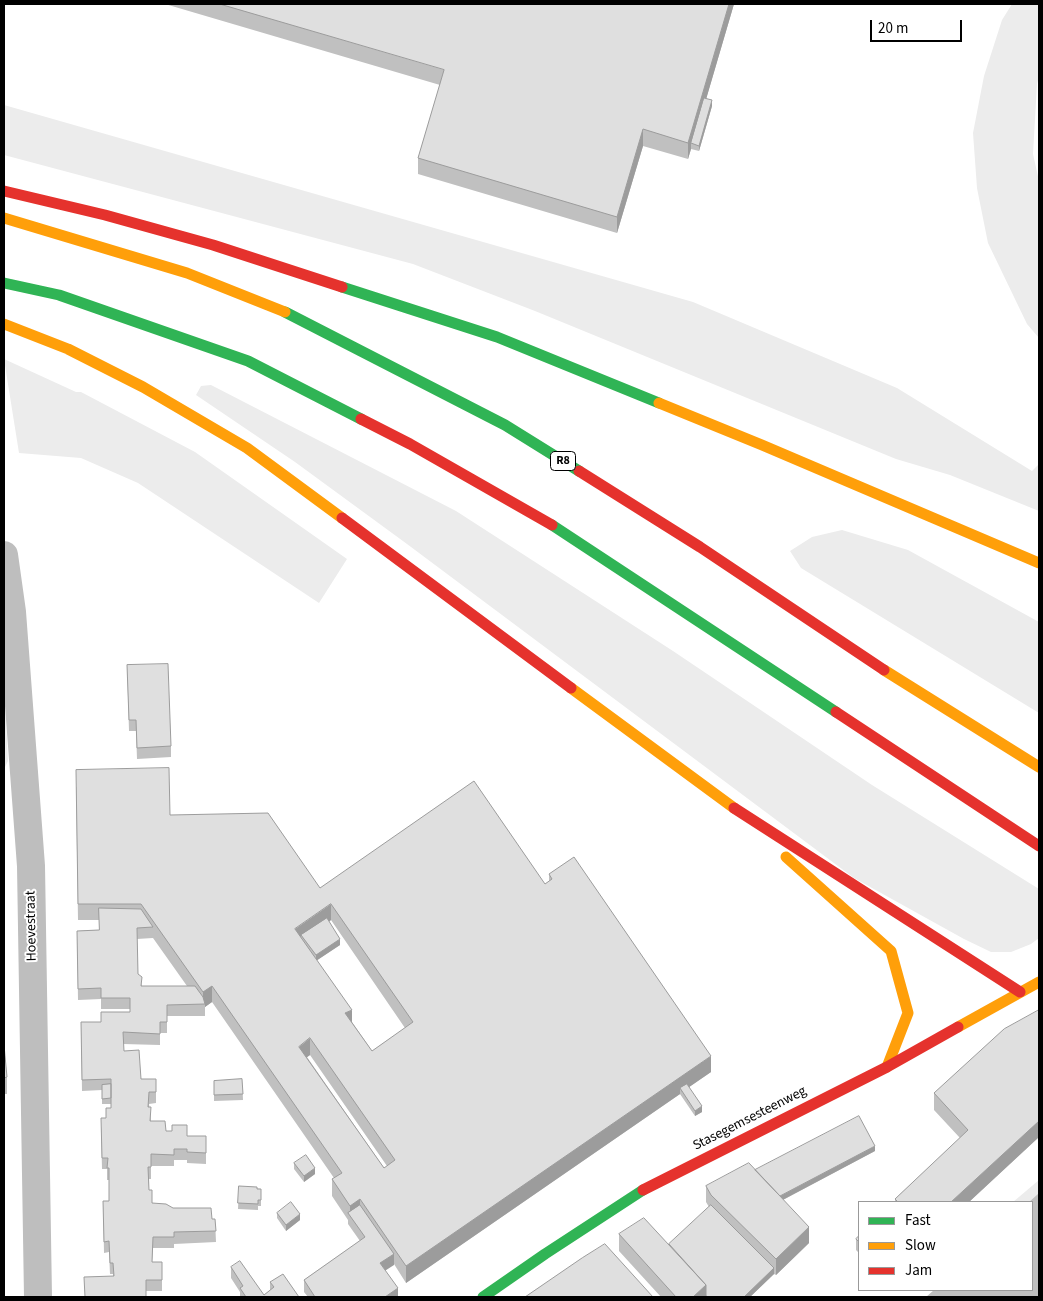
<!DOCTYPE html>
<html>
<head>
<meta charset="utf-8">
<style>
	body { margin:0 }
	#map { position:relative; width:1043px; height:1301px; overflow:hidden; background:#fff; font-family:"Source Sans 3",sans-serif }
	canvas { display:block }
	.frame { position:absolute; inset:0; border:5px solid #000; pointer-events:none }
	.legend { position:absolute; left:858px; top:1201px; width:175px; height:90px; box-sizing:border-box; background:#fff; border:1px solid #999; margin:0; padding:6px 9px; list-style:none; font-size:15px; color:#000 }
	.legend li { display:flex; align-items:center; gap:10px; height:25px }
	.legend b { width:25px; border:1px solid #999 }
	.scale { position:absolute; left:870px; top:20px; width:92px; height:22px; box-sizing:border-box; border:2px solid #000; border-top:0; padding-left:6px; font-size:15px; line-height:18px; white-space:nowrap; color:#000; -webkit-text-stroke:4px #fff; paint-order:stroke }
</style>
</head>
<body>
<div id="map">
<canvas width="1043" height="1301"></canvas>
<div class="frame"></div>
<ul class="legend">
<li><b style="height:6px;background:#30b455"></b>Fast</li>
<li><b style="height:6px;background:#ff9f0a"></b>Slow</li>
<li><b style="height:6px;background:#e5322d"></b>Jam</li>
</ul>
<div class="scale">20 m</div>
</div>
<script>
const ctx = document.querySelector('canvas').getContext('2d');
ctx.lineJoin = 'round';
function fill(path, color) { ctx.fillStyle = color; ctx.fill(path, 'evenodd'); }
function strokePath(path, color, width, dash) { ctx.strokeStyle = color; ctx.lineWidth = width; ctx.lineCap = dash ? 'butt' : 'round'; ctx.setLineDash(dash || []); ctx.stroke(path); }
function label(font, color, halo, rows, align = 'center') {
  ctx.font = font + ' "Source Sans 3",sans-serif'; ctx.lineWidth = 4; ctx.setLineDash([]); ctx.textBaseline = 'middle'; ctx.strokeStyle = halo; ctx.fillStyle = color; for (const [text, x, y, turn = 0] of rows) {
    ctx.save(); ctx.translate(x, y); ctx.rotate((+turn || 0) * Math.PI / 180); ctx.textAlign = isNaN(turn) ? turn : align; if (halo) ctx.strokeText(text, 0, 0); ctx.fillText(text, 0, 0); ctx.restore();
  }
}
fill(new Path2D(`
	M1012,4h27v72l-2,8 -4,70 6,27v157l-12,-14 -39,-81 -11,-55 -4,-55 11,-57 18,-56z
	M4,105l689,197 204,86 135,83 7,-7v47l-89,-36 -54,-16 -361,-148 -122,-47 -409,-109z
	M4,359l72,33h5l114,60 152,107 -28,44 -181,-120 -57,-25 -62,-5z
	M211,385l245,126 217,140 199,134 167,104v49l-8,6 -20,8h-20l-27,-13 -110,-61 -447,-334 -112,-82 -99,-67 5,-9z
	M842,530l66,20 131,72v91l-238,-145 -11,-17 22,-14z
	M4,681l4,80 -4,8z
	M1039,1180v13l-10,9h-16z`), '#ececec');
fill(new Path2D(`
	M1039,1193v104h-113l8,-7h98v-88h-3z`), '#bfbfbf');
strokePath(new Path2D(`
	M4,555l8,57 19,254 7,431`), '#bebebe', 28);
strokePath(new Path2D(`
	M4,283l55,12 189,66 113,58
	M342,287l155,50 162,66
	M285,312l220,113 74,46
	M552,525l284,187
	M483,1297l62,-43 98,-64`), '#30b455', 11);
strokePath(new Path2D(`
	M4,218l183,55 98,39
	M4,324l64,25 75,38 104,61 95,70
	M659,403l103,42 277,118
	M884,670l155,97
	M571,688l163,120
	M786,857l105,94 17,62 -21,54
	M958,1027l81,-45`), '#ff9f0a', 11);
strokePath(new Path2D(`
	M4,191l101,24 108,30 129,42
	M361,419l49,25 142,81
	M579,471l121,76 184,123
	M342,518l229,170
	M836,712l203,134
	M734,808l286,184
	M643,1190l244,-123 71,-40`), '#e5322d', 11);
fill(new Path2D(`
	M165,4h569l-28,95 6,7 -13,45 -8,-2 -3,10 -45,-13 -26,87 -199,-59v-16l22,-73z
	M127,665l44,81v11l-34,2 -1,-28h-7z
	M76,787l94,28 150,73 225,-4 4,-3v-7l162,198 -22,15 13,25 -7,4 -15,-22 -274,189 -12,-19 -9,6 13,27h-90l-4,-5v-12l56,-39 -12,-17v-4l-16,-24v-17l2,-1 -122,-176 -7,5v9h-38v17h-7v12l-37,-1 1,7 17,28 15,11v13l-7,1 2,17 15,10h6v-6l15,11h19v28l-19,-1v-3h-13v6h-23v13h-2v11l3,13 60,16h3l1,23 -42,2v4h-21l-1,14h10v29h-16l-33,-15v-2h-3l-1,-22 -5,1 -1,-52h6v-21h-2v-11h-5l-1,-40 5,-11 5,-10v-4h-9v-14l-20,1 -1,-69h20l29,-10v-3h-29v-10l-23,1 -1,-69 22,-1v-10h-21zM331,920l74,108 -33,23 -20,-29 -35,-62 23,-15 -11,-23zM153,938l34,48h-45l-4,-12 -1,-35zM310,1055l77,111 -3,2 -77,-111z
	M1039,1010v127l-70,65h-74v-3l65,-61 -26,-28v-17z
	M4,1045l3,32v17h-3z
	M242,1079l1,21 -29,1v-20z
	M875,1151l-92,49 26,43 -33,32 -2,-1 -24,23h-89l-42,-46v-17l50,10 40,-37 -3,-5v-16l49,-16z
	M294,1163l21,11 -11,8 -10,-13z
	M239,1186l22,3v17h-3v4l-20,-1z
	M277,1213l23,7 -14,11 -9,-13z
	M859,1236v17l-3,-3v-11z
	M231,1267l33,28 6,-5v-8l29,15h-59v-5l-9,-14z`), '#c0c0c0');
fill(new Path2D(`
	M729,4h5l-41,140 -2,-1v6l-3,10v-16z
	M712,100v6l-13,45v-5z
	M643,129v17l-26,87v-16z
	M331,904v16l-27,19 -3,-4v5l-6,-11z
	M340,939v6l-24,16v-6z
	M212,986v16l-7,5v-3h-2v-12z
	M352,1010v16l-7,-13z
	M310,1038v17l-11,8v-16z
	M711,1056v16l-29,20 -2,-4v6l-274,189v-17z
	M702,1106v6l-7,4v-5z
	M1039,1121v16l-70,65h-18z
	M875,1146v5l-102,54v-5z
	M315,1168v6l-11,8v-6z
	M360,1199v17h-10v-10z
	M300,1214v6l-14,11v-6z
	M809,1227v16l-33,32v-16z
	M394,1254v11l-14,9v-11z
	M774,1268v6l-24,23h-6z
	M706,1285v12h-13z
	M398,1288v9h-13z`), '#9c9c9c');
const building = new Path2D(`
	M220,4h509l-41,139 -45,-14 -26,88 -199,-59 26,-88z
	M704,98l8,2 -13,46 -8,-3z
	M168,664l3,82 -34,2 -1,-28h-7l-2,-55z
	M169,768l1,47 98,-2 52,75 154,-107 71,103 7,-5 -3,-5 25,-17 137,199 -305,210 -46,-67 -10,7 -18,-27 10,-6 -130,-187 -9,6 -62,-88h-63l-2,-134zM331,904l82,118 -41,29 -27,-38 7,-3 -57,-81zM310,1038l85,122 -11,8 -85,-121z
	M99,908l42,1 12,18 -16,1 1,46 4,3 -1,9h54l8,11 2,7 -38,1v17h-7v12l-37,-2 1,19 15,-1 2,29h15v13h-7l-1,15h3l-1,14h15l1,10h6v-6h15v11h19v17l-19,-1v-3h-13v6l-23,-1v13h-3l1,23h3v13l14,1 7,4h38l1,11h3l1,12 -42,1v5h-21l-1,25h10v18h-16v17h-61l-1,-20 30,-1 -1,-13h-3l-1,-22 -5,1 -1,-41h6v-33h-2l1,-10h-6l-1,-40h5v-10h5v-29l-29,1 -1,-58h20v-10h29v-14h-29v-10l-23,1 -1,-58 22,-1z
	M327,918l13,21 -24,16 -15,-20z
	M1039,1010v111l-88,81h-55l1,-1 -2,-2 73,-69 -34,-37 70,-64z
	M4,1045l3,32 -3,1z
	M242,1079l1,15 -29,1v-14z
	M111,1084v14l-9,1v-14z
	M687,1084l15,22 -7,5 -15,-23z
	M859,1116l16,30 -95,50 -25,-26z
	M306,1155l9,13 -11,8 -10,-13z
	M749,1163l60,64 -33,32 -65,-64 -5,-9z
	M239,1186l18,1v2h4v11h-3v4l-20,-1z
	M291,1202l9,12 -14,11 -9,-12z
	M360,1205l34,49 -14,9 18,25 -13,9h-70l-11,-17 61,-43 -17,-24z
	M711,1205l63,63 -30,29h-36l-2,-1v-11l-37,-41z
	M644,1218l62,67 -13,12h-17l-57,-63z
	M859,1236v6l-3,-3z
	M605,1244l48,53h-128l57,-39z
	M240,1261l24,34 10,-8 -4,-5 13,-8 16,23h-53l-6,-9 3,-2 -12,-19z`);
fill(building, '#dfdfdf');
strokePath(building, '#9c9c9c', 1);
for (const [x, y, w] of [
	[563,461,25]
]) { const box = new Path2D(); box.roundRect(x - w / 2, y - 9.5, w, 19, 4); ctx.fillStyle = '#fff'; ctx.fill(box); strokePath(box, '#000', 1); }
label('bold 12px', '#000', null, [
	["R8",563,461]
]);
label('14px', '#000', '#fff', [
	["Hoevestraat",32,926,-91],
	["Stasegemsesteenweg",750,1119,-27]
]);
</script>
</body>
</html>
